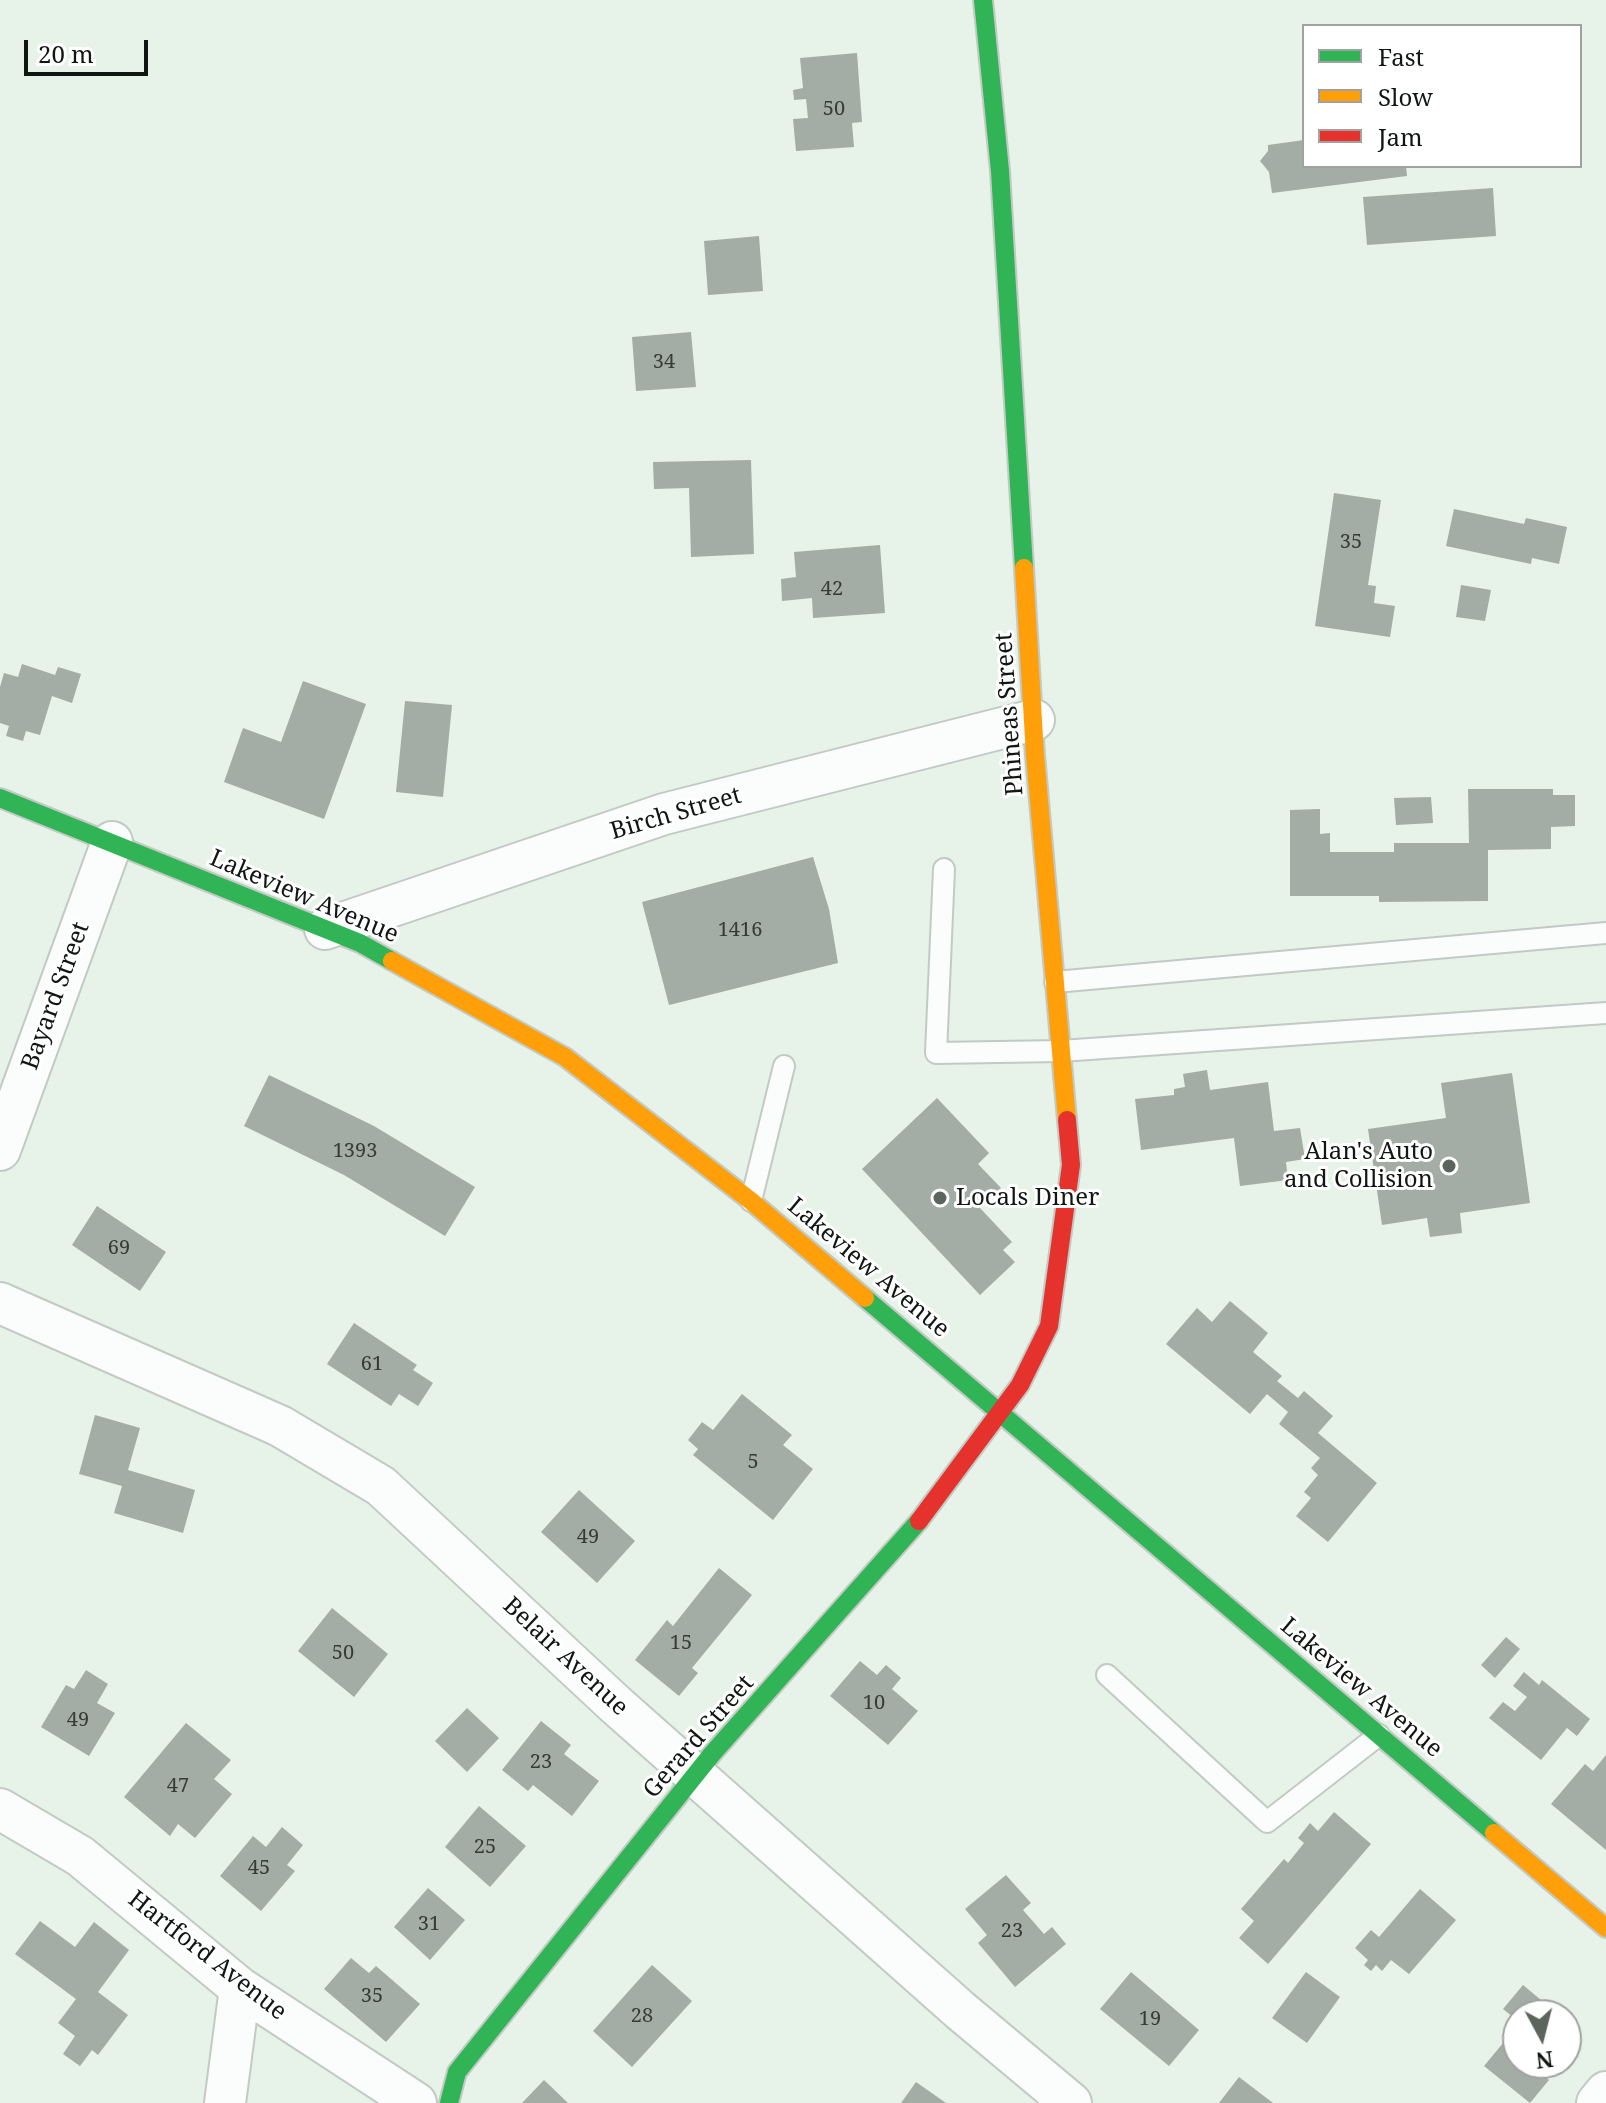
<!DOCTYPE html>
<html>
<head>
<meta charset="utf-8">
<style>
	body { margin:0 }
	#map { position:relative; width:1606px; height:2103px; overflow:hidden; background:#e7f2e9; font-family:"Noto Serif",serif }
	canvas { display:block }
	.legend { position:absolute; left:1302px; top:24px; width:280px; height:144px; box-sizing:border-box; background:#fff; border:2px solid #9fa2a0; margin:0; padding:10px 14px; list-style:none; font-size:24px; color:#101712 }
	.legend li { display:flex; align-items:center; gap:16px; height:40px }
	.legend b { width:40px; border:2px solid #9fa2a0 }
	.north { position:absolute; left:1502px; top:1999px; width:80px; height:80px; box-sizing:border-box; background:#fff; border:2px solid #9fa2a0; border-radius:50%; rotate:173deg; font-size:22px; font-weight:700; line-height:32px; text-align:center; color:#101712 }
	.north::after { content:''; display:block; margin:auto; width:28px; height:36px; background:#5b645d; clip-path:polygon(50% 0,100% 100%,50% 72%,0 100%) }
	.scale { position:absolute; left:24px; top:40px; width:124px; height:36px; box-sizing:border-box; border:4px solid #101712; border-top:0; padding-left:10px; font-size:24px; line-height:28px; white-space:nowrap; color:#101712; -webkit-text-stroke:6px #fff; paint-order:stroke }
</style>
</head>
<body>
<div id="map">
<canvas width="1606" height="2103"></canvas>
<ul class="legend">
<li><b style="height:10px;background:#30b455"></b>Fast</li>
<li><b style="height:10px;background:#ff9f0a"></b>Slow</li>
<li><b style="height:10px;background:#e5322d"></b>Jam</li>
</ul>
<div class="north">N</div>
<div class="scale">20 m</div>
</div>
<script>
const ctx = document.querySelector('canvas').getContext('2d');
ctx.lineJoin = 'round';
function fill(path, color) { ctx.fillStyle = color; ctx.fill(path, 'evenodd'); }
function strokePath(path, color, width, dash) { ctx.strokeStyle = color; ctx.lineWidth = width; ctx.lineCap = dash ? 'butt' : 'round'; ctx.setLineDash(dash || []); ctx.stroke(path); }
function label(font, color, halo, rows, align = 'center') {
  ctx.font = font + ' "Noto Serif",serif'; ctx.lineWidth = 6; ctx.setLineDash([]); ctx.textBaseline = 'middle'; ctx.strokeStyle = halo; ctx.fillStyle = color; for (const [text, x, y, turn = 0] of rows) {
    ctx.save(); ctx.translate(x, y); ctx.rotate((+turn || 0) * Math.PI / 180); ctx.textAlign = isNaN(turn) ? turn : align; if (halo) ctx.strokeText(text, 0, 0); ctx.fillText(text, 0, 0); ctx.restore();
  }
}
fill(new Path2D(`
	M857,53l5,69 -10,1 2,24 -58,4 -3,-32 15,-1 -2,-19 -12,1 -1,-10 10,-2 -3,-30z
	M1304,140v26h102l1,10 -135,17 -3,-21 -9,-11 8,-10v-6z
	M1493,188l3,48 -129,9 -4,-48z
	M759,236l4,55 -55,4 -4,-54z
	M691,332l5,55 -60,4 -4,-54z
	M751,460l3,94 -63,3 -2,-69 -35,1 -1,-27z
	M1334,493l47,7 -13,85 8,1 -2,17 21,3 -5,31 -75,-11z
	M1454,509l70,15 2,-6 41,9 -8,37 -27,-6 -1,6 -85,-18z
	M880,545l5,68 -72,5 -1,-20 -30,3 -1,-22 15,-2 -2,-25z
	M1461,585l30,5 -6,31 -29,-4z
	M22,664l33,11 3,-8 23,7 -9,29 -20,-7 -12,39 -14,-4 -3,10 -17,-5 3,-10 -9,-3v-36l4,-14 14,4z
	M303,681l63,23 -42,115 -100,-37 19,-54 38,14z
	M405,701l47,4 -9,92 -47,-5z
	M1468,789h85v6h22v31l-24,1v22l-63,1v51l-109,1v-6h-89v-86l30,-1v25l10,-1v19h64v-9h75z
	M1431,797l2,26 -37,2 -2,-27z
	M813,857l16,52 9,54 -169,42 -27,-103z
	M1207,1070l3,20 58,-8 6,49 26,-3 5,31 -19,3 2,18 -48,6 -6,-48 -93,12 -6,-51 39,-4v-6l11,-2 -2,-13z
	M1512,1073l18,130 -70,10 2,20 -32,4 -3,-19 -45,7 -14,-96 78,-11 -5,-35z
	M269,1075l105,51 101,61 -30,49 -101,-61 -100,-49z
	M937,1098l52,55 -11,11 23,24 -21,20 32,34 -9,8 12,12 -35,33 -118,-126z
	M97,1206l69,46 -26,39 -68,-46z
	M1230,1301l38,32 -15,19 29,24 -5,5 21,17 6,-7 29,25 -15,17 59,50 -49,59 -32,-26 15,-18 -7,-6 14,-17 -7,-7 9,-10 -41,-34 9,-12 -21,-18 -17,20 -84,-70 31,-36 15,14z
	M354,1323l63,42 -4,5 20,13 -15,23 -19,-12 -8,12 -64,-42z
	M742,1394l50,41 -9,10 30,24 -40,51 -80,-65 5,-6 -10,-9 14,-18 11,8z
	M95,1415l45,13 -12,42 67,20 -12,43 -69,-20 8,-27 -43,-12z
	M579,1490l56,51 -38,42 -56,-51z
	M719,1568l33,27 -60,73 6,5 -19,23 -44,-36 32,-40 6,6z
	M332,1608l56,46 -34,43 -56,-46z
	M1506,1637l14,12 -25,29 -14,-13z
	M860,1661l17,14 9,-10 15,13 -9,11 26,22 -30,34 -58,-49z
	M86,1670l22,14 -11,19 18,10 -26,43 -48,-29 25,-42 8,4z
	M1524,1672l15,13 3,-5 48,39 -13,17 -10,-8 -26,32 -52,-42 14,-16 12,9 12,-14 -14,-11z
	M467,1708l32,30 -32,34 -32,-31z
	M541,1721l30,24 -7,9 35,27 -27,35 -39,-31 -5,6 -26,-21z
	M186,1723l45,37 -17,19 18,15 -37,44 -17,-14 -8,12 -46,-39z
	M1606,1755v95l-55,-46 34,-40 8,7z
	M479,1806l47,40 -36,41 -45,-40z
	M1334,1812l37,32 -103,120 -29,-26 15,-17 -13,-12 43,-50 4,4 16,-20 -6,-5 12,-15 8,8z
	M282,1827l21,18 -16,20 8,6 -34,40 -41,-35 33,-40 13,11z
	M1006,1875l25,28 -8,7 21,24 8,-7 14,17 -51,43 -37,-44 9,-8 -22,-26z
	M428,1888l37,32 -35,40 -36,-33z
	M1420,1889l36,31 -47,54 -18,-14 -9,11 -6,-6 -5,6 -7,-6 4,-5 -13,-12 16,-18 8,7z
	M40,1921l35,26 19,-25 35,28 -31,42 30,23 -30,40 -6,-5 -12,16 -17,-12 12,-18 -17,-13 18,-24 -61,-45z
	M351,1958l18,15 7,-7 44,38 -34,38 -62,-53z
	M652,1965l40,36 -60,66 -39,-36z
	M1131,1972l68,58 -30,36 -69,-57z
	M1306,1972l34,25 -33,46 -35,-25z
	M1523,1985l36,30h-41v6l-15,-12z
	M1518,2025v38h25l-6,7 12,10 -19,23 -46,-37z
	M1239,2077l34,26h-54z
	M544,2080l24,23h-46z
	M916,2082l30,21h-45z`), '#a3aca5');
const lane = new Path2D(`
	M944,869l-8,184 125,-2 545,-38
	M1055,982l551,-49
	M751,1201l33,-135
	M1107,1675l160,147 112,-87`);
const street = new Path2D(`
	M325,929l339,-115 370,-94
	M0,1150l112,-308
	M0,1303l280,123 101,60 234,218 346,307 110,92
	M0,1809l80,47 160,132 176,115
	M225,2103l15,-115
	M1597,2103l9,-11`);
const fast = new Path2D(`
	M983,0l17,171 24,397
	M0,798l360,145 32,18
	M865,1298l629,535
	M449,2103l8,-31 255,-318 207,-233`);
const slow = new Path2D(`
	M1024,568l11,187 32,365
	M392,961l173,96 186,144 114,97
	M1494,1833l112,95`);
const jam = new Path2D(`
	M919,1521l101,-136 29,-59 22,-161 -4,-45`);
strokePath(lane, '#c2cac4', 24);
strokePath(street, '#c2cac4', 44);
strokePath(fast, '#c2cac4', 22);
strokePath(slow, '#c2cac4', 22);
strokePath(jam, '#c2cac4', 22);
strokePath(lane, '#fbfdfc', 20);
strokePath(street, '#fbfdfc', 40);
strokePath(fast, '#30b455', 18);
strokePath(slow, '#ff9f0a', 18);
strokePath(jam, '#e5322d', 18);
for (const [x, y, r, color] of [
	[1449,1166,8,"#5b645d"],
	[940,1198,8,"#5b645d"]
]) { const dot = new Path2D(); dot.arc(x, y, r, 0, 2 * Math.PI); ctx.fillStyle = color; ctx.fill(dot); strokePath(dot, '#fff', 3); }
label('20px', '#353c37', null, [
	["50",834,109],
	["34",664,362],
	["35",1351,542],
	["42",832,589],
	["1416",740,930],
	["1393",355,1151],
	["69",119,1248],
	["61",372,1364],
	["5",753,1462],
	["49",588,1537],
	["15",681,1643],
	["50",343,1653],
	["10",874,1703],
	["49",78,1720],
	["23",541,1762],
	["47",178,1786],
	["25",485,1847],
	["45",259,1868],
	["31",429,1924],
	["23",1012,1931],
	["35",372,1996],
	["28",642,2016],
	["19",1150,2019]
]);
label('24px', '#101712', '#fff', [
	["Phineas Street",1010,714,-94],
	["Birch Street",676,814,-16],
	["Lakeview Avenue",304,897,23],
	["Bayard Street",56,996,-70],
	["Lakeview Avenue",868,1268,40],
	["Belair Avenue",565,1657,43],
	["Lakeview Avenue",1361,1688,40],
	["Gerard Street",699,1737,-49],
	["Hartford Avenue",207,1956,38]
]);
label('24px', '#101712', '#fff', [
	["Alan's Auto",1433,1152],
	["and Collision",1433,1180],
	["Locals Diner",956,1198,"left"]
], 'right');
</script>
</body>
</html>
